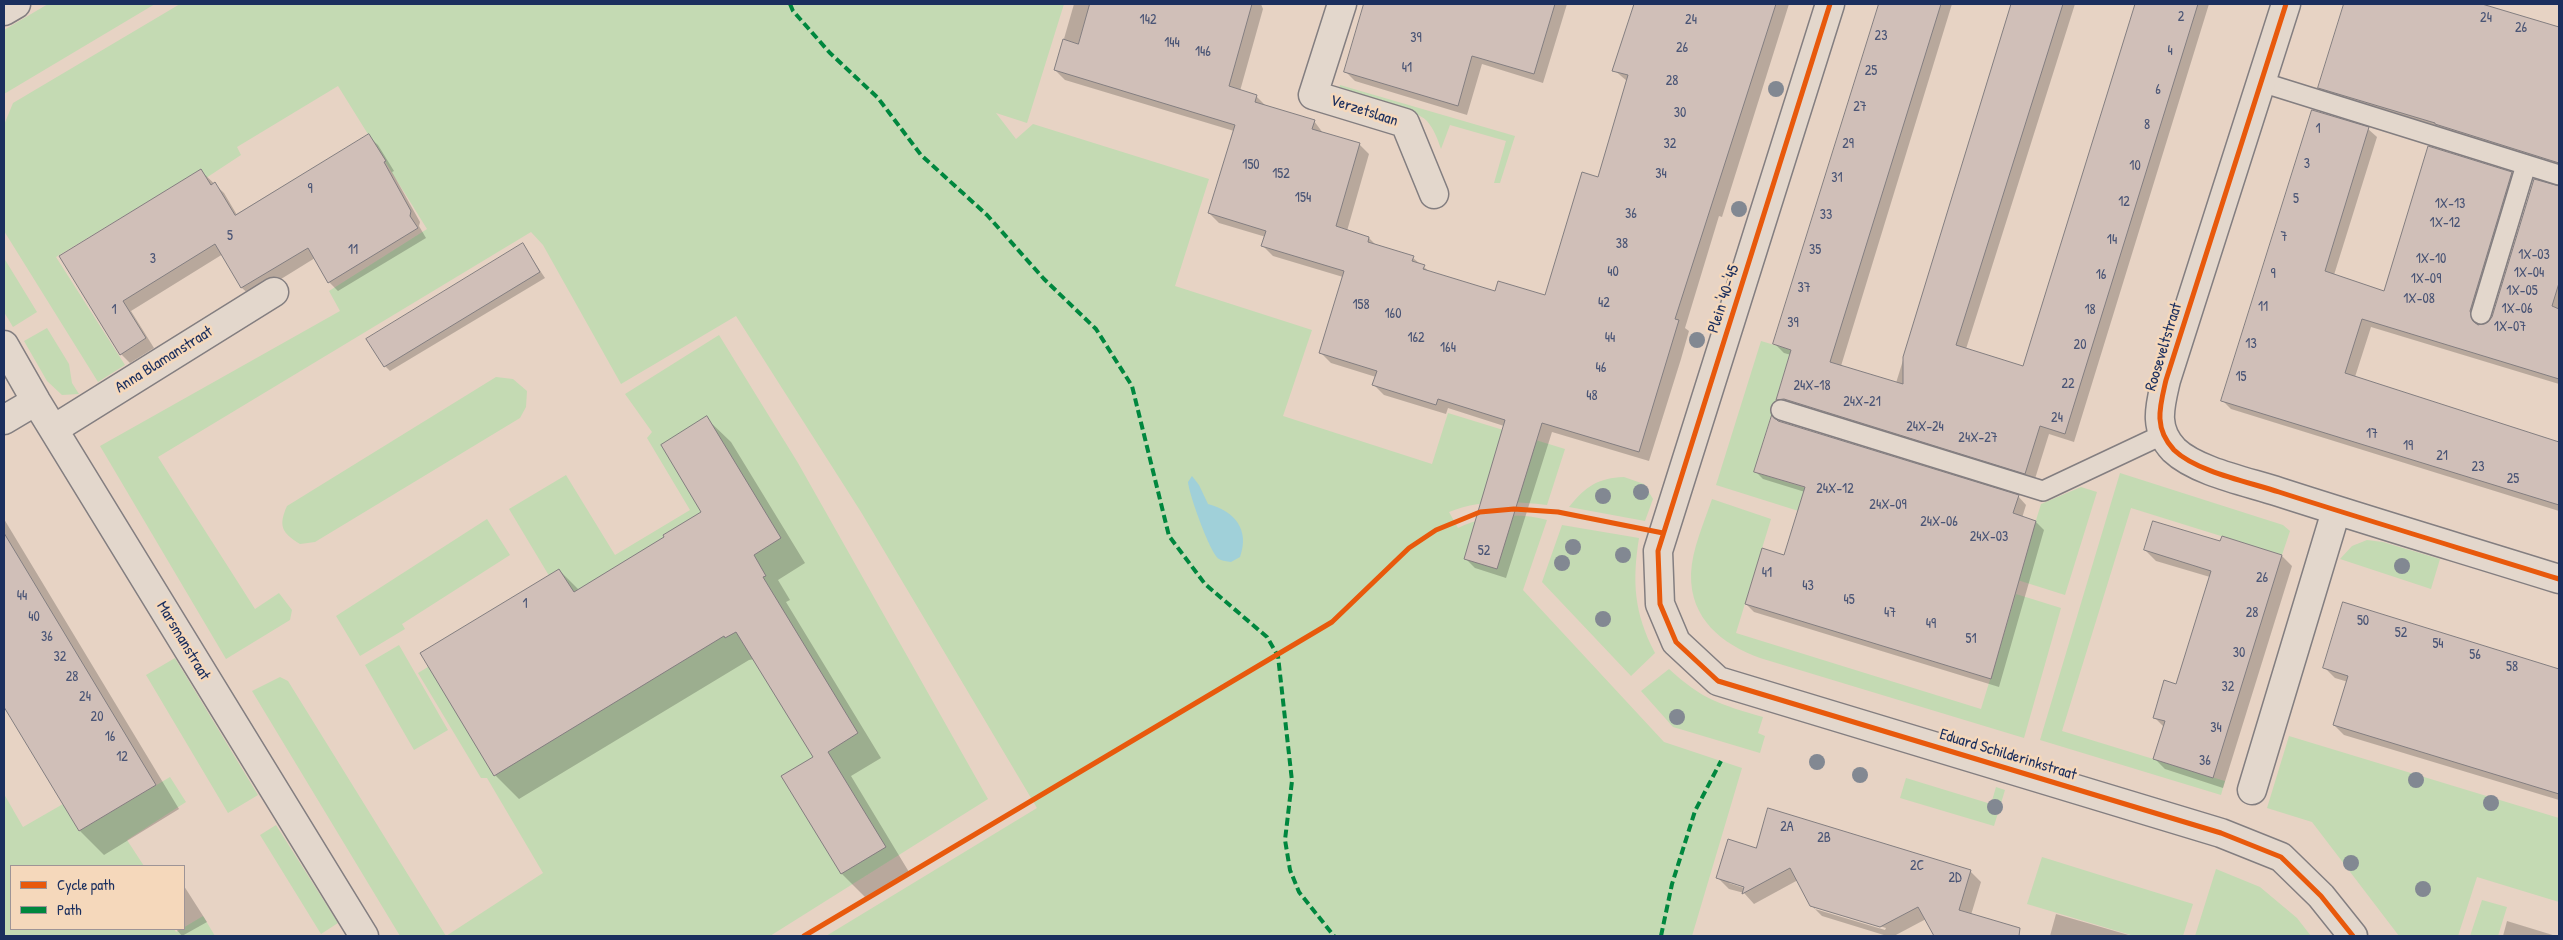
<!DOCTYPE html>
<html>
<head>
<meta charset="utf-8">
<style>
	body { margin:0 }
	#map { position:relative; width:2563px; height:940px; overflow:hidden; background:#e7d3c4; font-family:"Patrick Hand",sans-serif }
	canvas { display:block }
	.frame { position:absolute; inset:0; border:5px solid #1b2f5e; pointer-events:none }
	.legend { position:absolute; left:10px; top:865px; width:175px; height:65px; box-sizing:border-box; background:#f5d8bb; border:1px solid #9e9496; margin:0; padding:6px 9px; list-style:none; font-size:15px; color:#1b2f5e }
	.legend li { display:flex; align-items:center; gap:10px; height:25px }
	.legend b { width:25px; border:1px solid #9e9496 }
</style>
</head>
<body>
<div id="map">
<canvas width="2563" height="940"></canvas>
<div class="frame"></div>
<ul class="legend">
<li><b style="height:6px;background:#e8590c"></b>Cycle path</li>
<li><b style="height:6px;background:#00873e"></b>Path</li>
</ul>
</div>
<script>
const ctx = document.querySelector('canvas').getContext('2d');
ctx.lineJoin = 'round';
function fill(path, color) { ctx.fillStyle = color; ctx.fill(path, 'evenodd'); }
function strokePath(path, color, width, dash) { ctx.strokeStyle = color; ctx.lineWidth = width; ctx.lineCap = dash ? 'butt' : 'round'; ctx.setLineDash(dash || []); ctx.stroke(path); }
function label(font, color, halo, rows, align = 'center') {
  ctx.font = font + ' "Patrick Hand",sans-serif'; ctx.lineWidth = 5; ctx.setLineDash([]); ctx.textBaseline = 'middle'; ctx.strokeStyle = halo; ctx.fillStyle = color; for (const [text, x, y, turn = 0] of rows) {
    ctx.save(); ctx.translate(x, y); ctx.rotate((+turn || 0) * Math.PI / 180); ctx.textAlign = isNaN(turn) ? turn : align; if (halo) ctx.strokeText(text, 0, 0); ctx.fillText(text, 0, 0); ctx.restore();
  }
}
fill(new Path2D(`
	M48,4h107l-151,90v-64z
	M180,4h884l-37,119 -31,-10 20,26 17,-15 176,55 -34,107 137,44 -29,86 149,48 16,-51 117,36 -18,56c-34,-4 -66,-6 -98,7l9,16c27,-13 59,-16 89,-8l-24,70 141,152 78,26 -50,168h-866l211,-128 -176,-296 -125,-196 -115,68 -78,-139 -12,-13 -373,225 97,152 24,-16 13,17 -2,10 -64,39 -126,-213 240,-135 -11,-20 98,-62 -89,-143 -101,61 4,8 -35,23 -6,-8 -144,87 69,108 -27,17 -94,-151v-106l9,-22z
	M1340,85l175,51 -15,47h-6l12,-42 -56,-16 -9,24c-3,-9 -7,-20 -14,-28 -12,-13 -69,-26 -88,-33z
	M4,258l33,54 -24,15 -9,-15z
	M47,328l22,36 3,19 7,11 -17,1 -15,-14 -23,-40z
	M719,335l79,128 190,336 -218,137h-324l97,-63 -56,-95h-6l-63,-105 139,-84 -48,-80 57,-34 49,80 75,-45 -43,-72 5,-6 -27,-38z
	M1761,341l30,9 -37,122 271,84 16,-52 40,-17 16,5 -32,103 -349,-110z
	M496,377l17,2 14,12 -1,16 -6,11 -205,124 -15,2c-18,-11 -22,-18 -13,-38z
	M2120,473l163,52 7,6 -8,24 -151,-47 -69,223 163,50 -4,14 -181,-55z
	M1624,477l20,7 9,15 -8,22 -76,-14c17,-21 29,-29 55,-30z
	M1712,499l59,20 -35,114 245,76 35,-115 45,14 -37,130 -264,-80c-38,-14 -70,-39 -69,-84 1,-25 13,-51 21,-75z
	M487,519l23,36 -108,69 3,5 -45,27 -24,-40z
	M1562,525l77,13c-7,44 -5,75 16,115l-24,23 -89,-94z
	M2367,540l16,2 57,17 -9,30 -91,-30 12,-13z
	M399,645l49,85 -34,20 -49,-85z
	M175,658l83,137 -30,18 -82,-138z
	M1669,669c34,31 50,35 94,48l-5,16 7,3 -5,17 -87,-26 -32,-36z
	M280,677l8,4 158,255h-46l-148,-245z
	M2289,736l270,82v84l-82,-25 -19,59h-59l-87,-114 -45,-14z
	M170,777l16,25 -59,38 17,26h-133v63h163l2,3 27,-16 12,20h-211v-142l19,33 40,-23 16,27z
	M1906,778l85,26 5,-17 9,3 -11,36 -94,-28z
	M276,825l62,98 -17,11 -61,-99z
	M2042,857l151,47 -10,32h-49l-107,-32z
	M2216,869l44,18 37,31 14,18h-116z
	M2482,900l25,7 -9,29h-28z`), '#c4dab3');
fill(new Path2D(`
	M1192,476l7,9 9,19c27,7 42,26 32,53l-9,5c-4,-1 -9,-1 -12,-3 -9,-6 -30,-65 -31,-77z`), '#a0d0d9');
fill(new Path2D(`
	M1074,4h187l2,5 -23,82 16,5 10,10 48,15 9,12 36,11 10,10 -22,77 22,7 9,9 35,11 18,15 65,20 50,4 52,-119 29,-97 -13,-11 21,-66h154l-67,213 -3,-1 -34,112 4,3 -8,28 -32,102 -97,-29 -46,146 -31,-10 -10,-10 39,-132 -56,-18 -2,6 -62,-19 -10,-10 2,-8 -45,-14 -10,-10 22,-76 -70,-21 -10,-10 3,-9 -47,-14 -10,-10 25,-82 -169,-51 -10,-10z
	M1366,4h201l-24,79 -61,-19 -15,51 -112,-34 -10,-10z
	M1880,4h72l-111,362 55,17 117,-379h62l-109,345 58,18 112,-363h73l-135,438 -25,-8 -15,48 -247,-73 -9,-9 13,-45 -7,-2 -9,-9z
	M2345,4h131l83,25v140l-230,-72 -9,-9z
	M2368,129l9,8 -43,138 51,18 126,-120 9,9 -41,138 1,6 9,-2 4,-6 41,-138 25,7v197l-188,-57 -16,50 204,67v67l-328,-102 -9,-9z
	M368,136l10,9 16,26 -2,1 28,50 -1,4 7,12 -88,53 -9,-9 -14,-24 -63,39 -10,-9 -19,-34 -92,57 23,37 -24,15 -9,-9 -61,-98 141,-85 23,22 13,22z
	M523,245l22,33 -155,93 -5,-5z
	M706,418l25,24 74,121 -27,17 12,20 -4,2 95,156 -30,18 58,96 -43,26 -24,-24 -59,-97 31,-19 -59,-99 -6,1 -230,139 -24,-24 64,-205 20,20 87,-52 37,-26z
	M1755,471l263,25 8,9 -4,13 14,4 8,8 -45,157 -245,-75 -8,-8 39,-48 20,-64 -42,-13z
	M4,519l175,290 -75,46 -24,-24 -76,-126z
	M2221,543l61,13 10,10 -69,222 -58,-19 -11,-11 10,-31 -10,-10 23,-32 33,-108 -54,-16 -11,-11z
	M2344,604l215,66v130l-215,-65 -10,-10 14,-43 -13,-4 -11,-11z
	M1757,849l213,22 11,11 -10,33 23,14 -2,7h-57l-9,-17 -32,17h-7l-65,-20 -11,-11 -13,-25 -44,24 -10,-11 -15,-4 -11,-11zM1729,881l21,9 -21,-7zM1815,906l71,22 -1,2 -70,-21z
	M184,886l23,36 -25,14 -6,-7h8z
	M2056,914l76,22h-82z
	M2507,921l49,15h-53z`), '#0003');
const building = new Path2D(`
	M1090,4h162l-23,82 28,9 -2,7 60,18 -3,9 48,14 -24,83 33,11 -1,5 46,14 -2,5 13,4 -2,4 72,22 3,-10 47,14 37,-123 16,5 30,-102 -16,-4 22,-67h142l-101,315 4,1 -40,132 -97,-29 -45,146 -33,-10 41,-139 -67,-21 -2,6 -64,-20 5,-14 -58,-18 25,-82 -83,-25 5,-15 -58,-18 27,-88 -181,-55 9,-31 15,5z
	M1364,4h191l-21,70 -62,-18 -14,50 -114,-34z
	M1879,4h62l-111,358 73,22v-27l108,-353h52l-107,341 67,21 112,-362h63l-133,430 -25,-8 -15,48 -241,-75 -8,1 15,-50 -18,-6z
	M2344,4h138l77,23v136l-124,-39v-1l-117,-35z
	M2312,110l57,17 -44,144 59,20 44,-145 84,26 -42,139 3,10 5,4 10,-3 4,-5 42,-138 25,7v97l-7,23 7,3v70l-197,-60 -17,54 214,69v63l-338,-104z
	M369,134l17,27 -2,1 27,49 -1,5 8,12 -90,55 -20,-35 -67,40 -26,-44 -92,57 23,37 -26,17 -61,-99 142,-87 10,16 4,-3 20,33z
	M523,243l17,29 -156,95 -18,-28z
	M1772,415l6,6 241,74 -6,18 23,8 -45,158 -246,-75 17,-56 22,7 21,-68 -51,-15z
	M707,416l74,122 -27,17 12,21 -3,1 95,156 -30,19 58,95 -45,27 -60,-98 32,-19 -77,-125 -11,6 -1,-2 -230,140 -74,-123 139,-84 15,23 90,-55 -1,-2 38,-23 -40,-67z
	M2153,521l67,20 2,-5 60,19 -69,223 -60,-19 12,-38 -12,-3 11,-38 12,4 35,-113 -67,-21z
	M4,533l152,252 -77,46 -75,-124z
	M2343,602l216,67v125l-226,-69 15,-49 -25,-8z
	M1768,808l203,62 -12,40 61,18 -1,8h-85l-16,-29 -38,20 -70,-21 -20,-38 -48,26 2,-7 -28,-9 12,-39 28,9z`);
fill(building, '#d0bfb8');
strokePath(building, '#837e80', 1);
const lane = new Path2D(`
	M2261,82l298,93
	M2481,314l45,-149
	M1781,410l262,81 119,-56`);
const street = new Path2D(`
	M1342,4l-29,91 92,28 29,71
	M1830,4l-172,547 2,53 16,38 42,39 503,152 60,24 40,39 32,40
	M2286,4l-120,376c-6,26 -13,48 8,70 23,22 75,32 105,42 93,30 187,58 280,87
	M4,345l32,56 328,535
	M4,420l32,-19
	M54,429l220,-137
	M2252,790l84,-279`);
const secondary = new Path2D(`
	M4,11l12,-7`);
strokePath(lane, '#837e80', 22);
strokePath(street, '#837e80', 31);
strokePath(secondary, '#837e80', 31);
strokePath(lane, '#e3d7cc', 19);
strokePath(street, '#e3d7cc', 28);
strokePath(secondary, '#e3d7cc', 28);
strokePath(new Path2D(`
	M790,4l3,7 37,42 48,45 43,57 66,60 57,64 52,50 36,57 37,150 36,48 62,53 11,19 14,125 -7,59 5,30 9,22 35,44
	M1661,936l11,-52 23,-73 26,-50`), '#00873e', 4, [8, 4]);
strokePath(new Path2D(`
	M1830,4l-172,547 2,53 16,38 42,39 503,152 60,24 40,39 32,40
	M2286,4l-120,376c-6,26 -13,48 8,70 23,22 75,32 105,42 93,30 187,58 280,87
	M804,936l528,-314 77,-74 27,-18 44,-18 34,-3 44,3 105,21`), '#e8590c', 5);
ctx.fillStyle = '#828892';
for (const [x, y] of [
	[1776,89],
	[1739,209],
	[1697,340],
	[1641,492],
	[1603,496],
	[1573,547],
	[1623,555],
	[1562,563],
	[2402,566],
	[1603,619],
	[1677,717],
	[1817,762],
	[1860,775],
	[2416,780],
	[2491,803],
	[1995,807],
	[2351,863],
	[2423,889]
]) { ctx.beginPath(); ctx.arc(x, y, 8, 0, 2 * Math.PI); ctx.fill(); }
label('14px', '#495475', null, [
	["2",2181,17],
	["24",2486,18],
	["142",1148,20],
	["24",1691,20],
	["26",2521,28],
	["23",1881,36],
	["39",1416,38],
	["144",1172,43],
	["26",1682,48],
	["4",2170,51],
	["146",1203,52],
	["41",1407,68],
	["25",1871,71],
	["28",1672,81],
	["6",2158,90],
	["27",1860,107],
	["30",1680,113],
	["8",2147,125],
	["1",2318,129],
	["32",1670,144],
	["29",1848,144],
	["3",2307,164],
	["150",1251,165],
	["10",2135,166],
	["152",1281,174],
	["34",1661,174],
	["31",1837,178],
	["9",310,189],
	["154",1303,198],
	["5",2296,199],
	["12",2124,202],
	["1X-13",2450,204],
	["36",1631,214],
	["33",1826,215],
	["1X-12",2445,223],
	["5",230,236],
	["7",2284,237],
	["14",2112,240],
	["38",1622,244],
	["11",353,250],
	["35",1815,250],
	["1X-03",2534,255],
	["3",153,259],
	["1X-10",2431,259],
	["40",1613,272],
	["1X-04",2529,273],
	["9",2273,274],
	["16",2101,275],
	["1X-09",2426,279],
	["37",1804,288],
	["1X-05",2522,291],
	["1X-08",2419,299],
	["42",1604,303],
	["158",1361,305],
	["11",2263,307],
	["1X-06",2517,309],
	["1",114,310],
	["18",2090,310],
	["160",1393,314],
	["39",1793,323],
	["1X-07",2510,327],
	["162",1416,338],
	["44",1610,338],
	["13",2251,344],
	["20",2080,345],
	["164",1448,348],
	["46",1601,368],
	["15",2241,377],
	["22",2068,384],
	["24X-18",1812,386],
	["48",1592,396],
	["24X-21",1862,402],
	["24",2057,418],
	["24X-24",1925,427],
	["17",2372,434],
	["24X-27",1978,438],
	["19",2408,446],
	["21",2442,456],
	["23",2478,467],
	["25",2513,479],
	["24X-12",1835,489],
	["24X-09",1888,505],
	["24X-06",1939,522],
	["24X-03",1989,537],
	["52",1484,551],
	["41",1767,573],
	["26",2262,578],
	["43",1808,586],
	["44",22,596],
	["45",1849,600],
	["1",525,604],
	["47",1890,613],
	["28",2252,613],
	["40",34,617],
	["50",2363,621],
	["49",1931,624],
	["52",2401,633],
	["36",47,637],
	["51",1971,639],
	["54",2438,644],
	["30",2239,653],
	["56",2475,655],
	["32",60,657],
	["58",2512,667],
	["28",72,677],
	["32",2228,687],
	["24",85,697],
	["20",97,717],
	["34",2216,728],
	["16",110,737],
	["12",122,757],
	["36",2205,761],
	["2A",1787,827],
	["2B",1824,838],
	["2C",1917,866],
	["2D",1955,878]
]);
label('16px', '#1b2f5e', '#f5d8bb', [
	["Verzetslaan",1364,111,18],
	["Plein '40-'45",1724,299,-72],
	["Rooseveltstraat",2164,347,-73],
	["Anna Blamanstraat",164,360,-32],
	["Marsmanstraat",183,641,59],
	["Eduard Schilderinkstraat",2008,755,17]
]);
</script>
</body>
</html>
